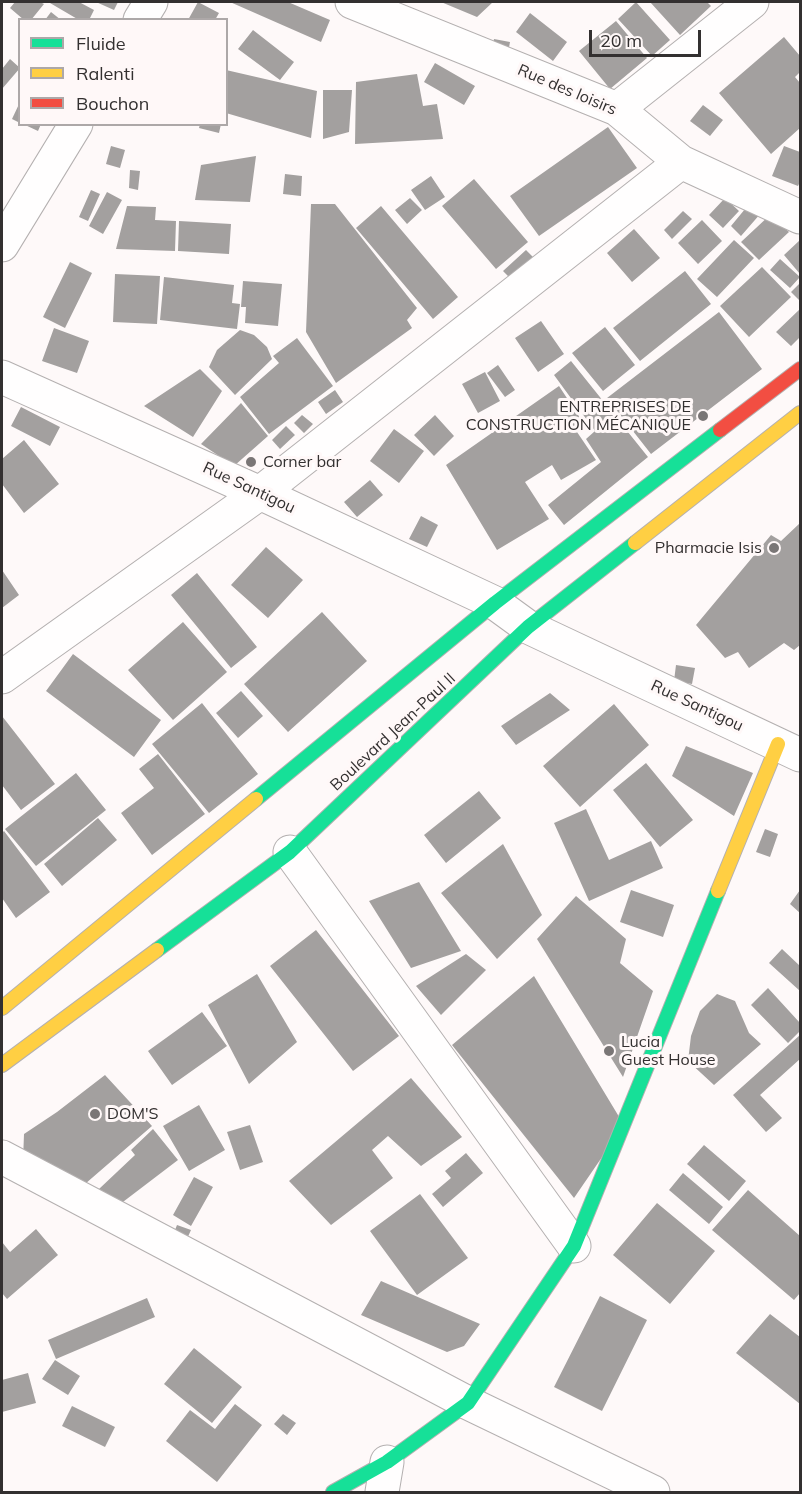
<!DOCTYPE html>
<html>
<head>
<meta charset="utf-8">
<style>
	body { margin:0 }
	#map { position:relative; width:802px; height:1494px; overflow:hidden; background:#fef9f9; font-family:Mulish,sans-serif }
	canvas { display:block }
	.frame { position:absolute; inset:0; border:3px solid #333030; pointer-events:none }
	.legend { position:absolute; left:18px; top:18px; width:210px; height:108px; box-sizing:border-box; background:#fff8f8; border:2px solid #ada8a8; margin:0; padding:8px 10px; list-style:none; font-size:18px; color:#333030 }
	.legend li { display:flex; align-items:center; gap:12px; height:30px }
	.legend b { width:30px; border:2px solid #ada8a8 }
	.scale { position:absolute; left:589px; top:30px; width:112px; height:27px; box-sizing:border-box; border:3px solid #333030; border-top:0; padding-left:8px; font-size:18px; line-height:21px; white-space:nowrap; color:#333030; -webkit-text-stroke:4px #fff8f8; paint-order:stroke }
</style>
</head>
<body>
<div id="map">
<canvas width="802" height="1494"></canvas>
<div class="frame"></div>
<ul class="legend">
<li><b style="height:8px;background:#16e098"></b>Fluide</li>
<li><b style="height:8px;background:#ffcf43"></b>Ralenti</li>
<li><b style="height:8px;background:#f24e42"></b>Bouchon</li>
</ul>
<div class="scale">20 m</div>
</div>
<script>
const ctx = document.querySelector('canvas').getContext('2d');
ctx.lineJoin = 'round';
function fill(path, color) { ctx.fillStyle = color; ctx.fill(path, 'evenodd'); }
function strokePath(path, color, width, dash) { ctx.strokeStyle = color; ctx.lineWidth = width; ctx.lineCap = dash ? 'butt' : 'round'; ctx.setLineDash(dash || []); ctx.stroke(path); }
function label(font, color, halo, rows, align = 'center') {
  ctx.font = font + ' Mulish,sans-serif'; ctx.lineWidth = 6; ctx.setLineDash([]); ctx.textBaseline = 'middle'; ctx.strokeStyle = halo; ctx.fillStyle = color; for (const [text, x, y, turn = 0] of rows) {
    ctx.save(); ctx.translate(x, y); ctx.rotate((+turn || 0) * Math.PI / 180); ctx.textAlign = isNaN(turn) ? turn : align; if (halo) ctx.strokeText(text, 0, 0); ctx.fillText(text, 0, 0); ctx.restore();
  }
}
fill(new Path2D(`
	M15,2h25l4,2 -13,16h-7l-14,-12z
	M51,2h28l15,8 -5,10h-10l-29,-17z
	M96,2h22l-4,8z
	M198,2l21,11 -4,7h-27z
	M230,2h58l42,18 -9,22z
	M441,2h52l-16,15z
	M636,2l34,38 -18,16 -34,-37z
	M650,2h57l4,4 -31,29z
	M51,12l10,8h-16z
	M530,13l37,29 -14,19 -37,-29z
	M616,21l31,37 -37,31 -31,-38z
	M253,30l41,32 -14,18 -42,-31z
	M784,37l16,19v16l-5,5 5,6v45l-29,26 -52,-61z
	M494,39l16,3 -2,11 -16,-4z
	M10,59l10,9 -18,21v-20z
	M435,63l40,23 -11,19 -40,-23z
	M226,70l91,21 -6,47 -85,-25z
	M417,74l6,32 14,-2 6,35 -88,5 1,-62z
	M323,90h29l-3,42 -26,7z
	M20,102v21l-8,-4z
	M703,105l20,15 -13,16 -20,-15z
	M23,124h18l-3,7z
	M200,124h21l-2,9 -20,-5z
	M608,127l29,41 -98,68 -29,-40z
	M111,146l14,4 -5,18 -14,-4z
	M784,146l16,6v30l-2,4 -26,-10z
	M256,156l-6,46 -55,-2 6,-35z
	M130,170l10,1 -2,19 -9,-2z
	M285,174l17,2 -1,20 -18,-2z
	M431,176l14,21 -20,13 -14,-20z
	M474,179l54,63 -32,27 -54,-63z
	M91,190l9,4 -12,27 -9,-4z
	M107,192l15,8 -19,34 -14,-8z
	M410,198l12,12 -15,14 -12,-14z
	M725,198l14,13 -16,17 -14,-13z
	M750,203l11,10 -20,23 -10,-10z
	M311,204h24l82,104 -10,12 5,8 -76,55 -30,-51z
	M127,206l29,1 -1,13 21,1 -1,30 -59,-2z
	M381,206l77,91 -25,22 -77,-91z
	M683,211l9,8 -20,20 -8,-9z
	M771,214l18,18 -30,28 -18,-18z
	M702,220l20,21 -24,23 -20,-21z
	M179,221l52,3 -2,30 -51,-3z
	M634,229l26,29 -28,24 -25,-29z
	M734,240l20,18 -37,39 -20,-18z
	M800,240v34l-16,-19z
	M526,250l9,9 -23,21 -9,-9z
	M780,259l20,18 -10,11 -20,-18z
	M70,262l22,11 -27,55 -22,-11z
	M762,267l29,30 -42,40 -29,-31z
	M685,271l26,33 -71,57 -27,-33z
	M115,274l45,2 -3,48 -44,-2z
	M164,277l70,8 -2,18 8,1 -3,25 -77,-9z
	M243,281l39,3 -4,42 -33,-3 1,-16h-5z
	M800,283v16l-1,1 -8,-8z
	M800,309v28l-9,9 -15,-14z
	M719,312l43,57 -111,85 -44,-56z
	M541,321l23,33 -26,18 -23,-34z
	M605,327l30,38 -32,26 -31,-38z
	M54,328l35,13 -12,32 -35,-12z
	M240,330l14,5 13,12 5,12 -37,36 -26,-28 8,-17z
	M297,338l36,48 -64,48 -29,-37 39,-34 -6,-7z
	M571,361l77,96 -84,68 -16,-20 53,-43 -15,-23 9,-8 -41,-56z
	M498,365l17,25 -10,7 -18,-24z
	M200,369l22,22 -29,46 -49,-31z
	M485,372l15,29 -22,12 -16,-29z
	M559,386l27,41 -9,5 19,28 -35,20 -9,-15 -27,17 24,37 -52,31 -51,-85z
	M335,390l8,12 -17,12 -8,-12z
	M241,403l27,33 -34,30 -33,-22z
	M21,407l39,20 -10,19 -39,-20z
	M302,415l11,9 -9,9 -10,-10z
	M435,415l19,21 -20,20 -20,-21z
	M286,426l9,9 -15,14 -8,-9z
	M394,429l30,22 -25,32 -29,-22z
	M24,440l35,44 -35,29 -22,-29v-25z
	M370,480l13,15 -26,22 -13,-15z
	M421,516l17,9 -11,22 -18,-8z
	M800,523v122l-6,5 -10,-7 -35,25 -11,-16 -13,6 -29,-33 75,-90 10,6z
	M266,547l37,33 -35,38 -37,-33z
	M2,570l17,25 -17,13z
	M197,573l60,74 -26,21 -60,-73z
	M322,612l45,49 -79,71 -44,-48z
	M183,622l44,50 -54,48 -45,-50z
	M73,654l88,66 -27,37 -88,-66z
	M676,665l19,3 -3,16 -18,-3z
	M241,691l22,25 -25,22 -22,-25z
	M550,693l20,17 -54,35 -15,-19z
	M202,703l56,71 -49,39 -57,-69z
	M614,704l35,41 -69,62 -37,-41z
	M2,716l53,68 -34,26 -19,-25z
	M686,746l67,27 -19,43 -62,-40z
	M158,754l47,60 -53,41 -31,-42 33,-25 -15,-19z
	M646,763l47,57 -33,27 -47,-57z
	M76,773l30,37 -70,56 -31,-37z
	M479,791l22,27 -55,45 -22,-28z
	M586,809l23,51 42,-19 12,27 -74,33 -35,-78z
	M98,818l19,22 -55,46 -18,-22z
	M765,829l13,5 -8,23 -14,-5z
	M4,831l46,61 -34,26 -14,-20v-65z
	M503,844l39,71 -45,44 -56,-66z
	M419,882l42,69 -50,17 -42,-67z
	M631,890l43,15 -11,32 -43,-15z
	M800,890v23l-10,-9z
	M576,896l50,43 -6,24 33,28 -30,86 -86,-138z
	M316,930l83,106 -46,35 -83,-105z
	M782,949l18,17v25l-31,-28z
	M466,954l20,16 -45,45 -25,-29z
	M257,974l40,68 -48,42 -41,-79z
	M534,976l90,149 -50,73 -122,-153z
	M768,988l32,35v8l-12,12 -37,-38z
	M717,994l18,7 14,32 12,11 -47,41 -26,-24 3,-25 9,-25z
	M202,1012l25,34 -55,39 -24,-34z
	M800,1035v24l-40,36 22,23 -16,14 -33,-37z
	M105,1075l47,51 -67,58 -62,-23 1,-27 33,-22z
	M411,1078l51,59 -41,29 -33,-30 -16,14 21,28 -62,47 -42,-44z
	M199,1105l26,45 -36,21 -26,-45z
	M250,1125l13,37 -23,8 -13,-38z
	M153,1129l25,31 -63,48 -16,-19 36,-34 -4,-5z
	M704,1145l42,36 -17,20 -42,-37z
	M466,1153l17,20 -40,34 -11,-13 19,-16 -6,-7z
	M683,1173l40,34 -14,17 -40,-34z
	M194,1177l19,10 -22,39 -18,-11z
	M748,1190l52,46v57l-6,7 -82,-70z
	M420,1194l48,64 -51,37 -47,-64z
	M657,1203l58,48 -45,53 -57,-49z
	M177,1225l14,5 -5,11 -13,-6z
	M36,1229l22,26 -51,44 -5,-6v-51l8,10z
	M381,1281l99,43 -16,22 -17,6 -86,-37z
	M600,1296l47,24 -45,91 -48,-24z
	M147,1298l8,19 -99,42 -8,-19z
	M770,1314l30,23v67l-64,-51z
	M194,1348l48,39 -30,36 -48,-39z
	M55,1360l25,16 -12,19 -26,-16z
	M28,1373l8,30 -34,9v-32z
	M235,1404l27,21 -45,57 -51,-41 24,-31 25,19z
	M72,1406l43,21 -10,20 -43,-21z
	M283,1414l13,9 -9,12 -13,-11z`), '#a3a09f');
const street = new Path2D(`
	M352,2l265,107 64,53 119,55
	M140,20l11,-18
	M617,109l135,-107
	M2,245l74,-121
	M2,377l258,116 235,110 33,24 272,128
	M2,677l258,-184 421,-331
	M290,852l284,394
	M2,1157l466,246 185,89
	M382,1492l5,-30`);
const fast = new Path2D(`
	M256,799l239,-196 225,-173
	M157,950l133,-98 238,-225 107,-84
	M333,1492l54,-30 81,-59 106,-157 144,-355`);
const slow = new Path2D(`
	M635,543l165,-130
	M718,891l60,-147
	M2,1008l254,-209
	M2,1065l155,-115`);
const jam = new Path2D(`
	M720,430l80,-61`);
strokePath(street, '#b4b0b0', 35);
strokePath(fast, '#b4b0b0', 16);
strokePath(slow, '#b4b0b0', 16);
strokePath(jam, '#b4b0b0', 16);
strokePath(street, '#fffefe', 33);
strokePath(fast, '#16e098', 14);
strokePath(slow, '#ffcf43', 14);
strokePath(jam, '#f24e42', 14);
for (const [x, y, r, color] of [
	[703,416,6,"#7a7676"],
	[251,462,6,"#7a7676"],
	[774,548,6,"#7a7676"],
	[609,1051,6,"#7a7676"],
	[95,1114,6,"#7a7676"]
]) { const dot = new Path2D(); dot.arc(x, y, r, 0, 2 * Math.PI); ctx.fillStyle = color; ctx.fill(dot); strokePath(dot, '#fff8f8', 2); }
label('16px', '#333030', '#fff8f8', [
	["Rue des loisirs",567,90,23],
	["Rue Santigou",249,488,25],
	["Rue Santigou",697,706,25],
	["Boulevard Jean-Paul II",393,732,-43]
]);
label('16px', '#333030', '#fff8f8', [
	["ENTREPRISES DE",691,407,"right"],
	["CONSTRUCTION MÉCANIQUE",691,425,"right"],
	["Corner bar",263,462],
	["Pharmacie Isis",762,548,"right"],
	["Lucia",621,1042],
	["Guest House",621,1060],
	["DOM'S",107,1114]
], 'left');
</script>
</body>
</html>
